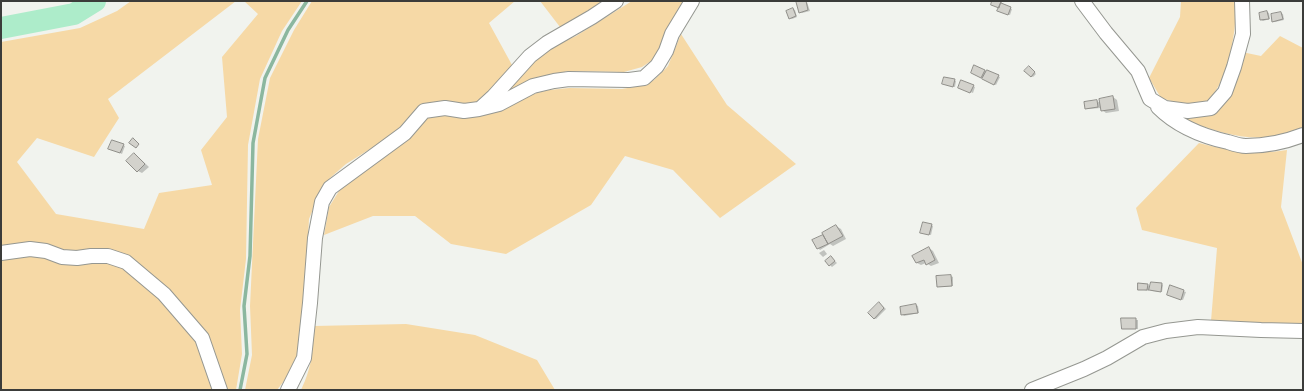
<!DOCTYPE html>
<html>
<head>
<meta charset="utf-8">
<style>
	body { margin:0 }
	#map { position:relative; width:1304px; height:391px; overflow:hidden; background:#f1f3ee; font-family:"Archivo Narrow",sans-serif }
	canvas { display:block }
	.frame { position:absolute; inset:0; border:2px solid #3b3c3a; pointer-events:none }
</style>
</head>
<body>
<div id="map">
<canvas width="1304" height="391"></canvas>
<div class="frame"></div>
</div>
<script>
const ctx = document.querySelector('canvas').getContext('2d');
ctx.lineJoin = 'round';
function fill(path, color) { ctx.fillStyle = color; ctx.fill(path, 'evenodd'); }
function strokePath(path, color, width, dash) { ctx.strokeStyle = color; ctx.lineWidth = width; ctx.lineCap = dash ? 'butt' : 'round'; ctx.setLineDash(dash || []); ctx.stroke(path); }
fill(new Path2D(`
	M131,1h105l-128,98 11,19 -25,39 -57,-19 -20,24 39,52 88,15 15,-36 53,-8 -11,-35 26,-33 -5,-60 36,-43 -14,-13h58l-20,30 -22,48 -12,66 -2,114 -6,51 2,44 -6,36h-11l-12,-42 -69,-78 -60,-19 -83,-2v-207l79,-14 37,-17z
	M312,1h203l-26,22 23,42 -21,26 -15,13 -47,-1 -13,6 -16,18 -14,12 -40,25 -16,14 -12,19 -9,22 -7,128 -8,21 -17,22h-32l7,-35 -2,-49 8,-167 12,-61 24,-48z
	M540,1h62l-14,11 -28,15z
	M632,1h52l-7,10 -13,25 -7,21 -15,10 -18,5 -57,-1 -70,29 37,-42 17,-11 25,-11z
	M1181,1h54c3,22 -5,64 -16,84 -3,6 -8,12 -12,18l-26,1 -20,-6 -12,-20 31,-61z
	M681,34l46,71 69,59 -76,54 -47,-48 -48,-14 -34,49 -85,49 -55,-10 -36,-28h-42l-49,19 5,-28 10,-16 88,-75 22,-1 100,-25 20,-2 53,1 17,-3 15,-6 14,-14z
	M1280,36l23,12v81c-45,17 -76,6 -119,-9l30,-8 15,-15 8,-17 5,-28 19,4z
	M1199,143c31,8 56,12 88,7l-6,57 22,58v60l-92,-4 6,-73 -75,-18 -6,-22z
	M20,255l89,7 20,8 36,33 38,45 13,42h-215v-131z
	M406,324l69,11 62,25 18,30h-254c11,-23 12,-39 13,-64z`), '#f6d9a6');
fill(new Path2D(`
	M804,1l3,1 3,9 -8,2 -2,-1z
	M994,1h8v4l10,4 -2,6 -10,-3v-4z
	M793,9l2,1 2,7 -5,2 -2,-1z
	M1267,12l2,1 1,6 -7,2 -2,-1z
	M1281,13l2,1 1,6 -9,2 -2,-1z
	M975,66l25,11 -4,8 -24,-13z
	M1031,68l5,6 -3,3 -2,-1z
	M954,80l2,1 -1,6 -12,-3z
	M973,86l2,1 -2,6 -12,-5z
	M1113,97l4,3 2,11 -13,2 -4,-3 -1,-2 -13,1 -2,-1 -1,-5 12,-2 3,2z
	M123,145l2,1 -3,8 -11,-5z
	M135,154l14,13 -7,6 -4,-2z
	M931,225l2,1 -2,9 -8,-2z
	M836,226l5,3 5,10 -13,7 -3,-2 -10,6 -2,-2 5,-12 2,1z
	M929,248l4,3 6,12 -8,3 -5,-3 -5,2 -4,-2z
	M824,250l3,4 -4,3 -4,-4z
	M831,257l6,6 -5,4 -6,-6z
	M951,276l2,1v9l-13,1 -2,-1z
	M1162,284l1,1 -1,7 -10,-1 -3,-2v2l-10,-2 9,-4 3,2z
	M1171,287l15,5 -3,8 -13,-4z
	M881,305l5,4 -10,10 -2,-1z
	M916,305l2,1 1,7 -15,3 -2,-2z
	M1122,319l16,1v9l-15,-1z`), '#0003');
strokePath(new Path2D(`
	M240,390l7,-36 -3,-48 6,-50 3,-113 12,-65 23,-48 19,-29`), '#8bb79f', 3.5);
strokePath(new Path2D(`
	M1,28l73,-14 21,-13`), '#adecca', 22);
const building = new Path2D(`
	M801,1h5l2,9 -9,3 -3,-11z
	M992,1h9l-2,7 -8,-3z
	M1001,3l10,4 -3,8 -11,-4z
	M793,8l3,8 -7,3 -3,-8z
	M1267,11l2,8 -9,1 -1,-7z
	M1281,12l2,7 -11,3 -1,-8z
	M974,65l11,5 -4,8 -10,-5z
	M1029,66l6,6 -4,5 -7,-6z
	M987,70l12,5 -5,10 -12,-6z
	M944,77l11,2 -2,8 -11,-3z
	M961,80l13,5 -4,8 -12,-5z
	M1113,96l2,13 -14,2 -2,-12z
	M1097,100l1,7 -13,2 -1,-7z
	M133,138l6,6 -3,4 -7,-5z
	M112,140l12,4 -4,9 -12,-4z
	M134,153l11,11 -8,8 -11,-11z
	M923,222l9,2 -3,11 -9,-2z
	M836,225l7,11 -15,8 -6,-11z
	M823,235l5,9 -11,5 -5,-9z
	M929,247l6,13 -9,5 -2,-5 -8,3 -4,-7z
	M831,256l4,5 -6,5 -4,-5z
	M951,275l1,11 -15,1 -1,-11z
	M1151,282l11,1 -1,9 -12,-2z
	M1138,283l10,1 -1,6h-9z
	M1170,285l14,5 -3,10 -14,-5z
	M879,302l5,6 -10,11 -6,-6z
	M916,304l2,9 -17,2 -1,-8z
	M1121,318h15v11h-14z`);
fill(building, '#d3d2cc');
strokePath(building, '#908f8a', 1);
const minor = new Path2D(`
	M1082,1l24,32 32,38 12,28 15,9 23,3 23,-3 14,-16 9,-25 9,-33 -1,-33
	M1158,107c19,19 43,29 70,35 6,2 12,4 18,4 19,0 39,-4 57,-11
	M481,108l12,-11 37,-41 17,-13 45,-26 24,-16
	M1,253l29,-4 16,2 16,6 15,1 14,-2h17l18,6 38,32 38,44 18,52
	M288,390l16,-32 6,-55 5,-65 7,-36 8,-14 75,-55 19,-22 21,-3 19,3 15,-2 20,-5 34,-18 21,-5 15,-2 60,1 15,-2 13,-12 9,-15 6,-17 20,-33
	M1032,390l52,-21 23,-11 36,-21 23,-6 32,-4 63,3 42,1`);
strokePath(minor, '#959791', 16);
strokePath(minor, '#fff', 14);
</script>
</body>
</html>
